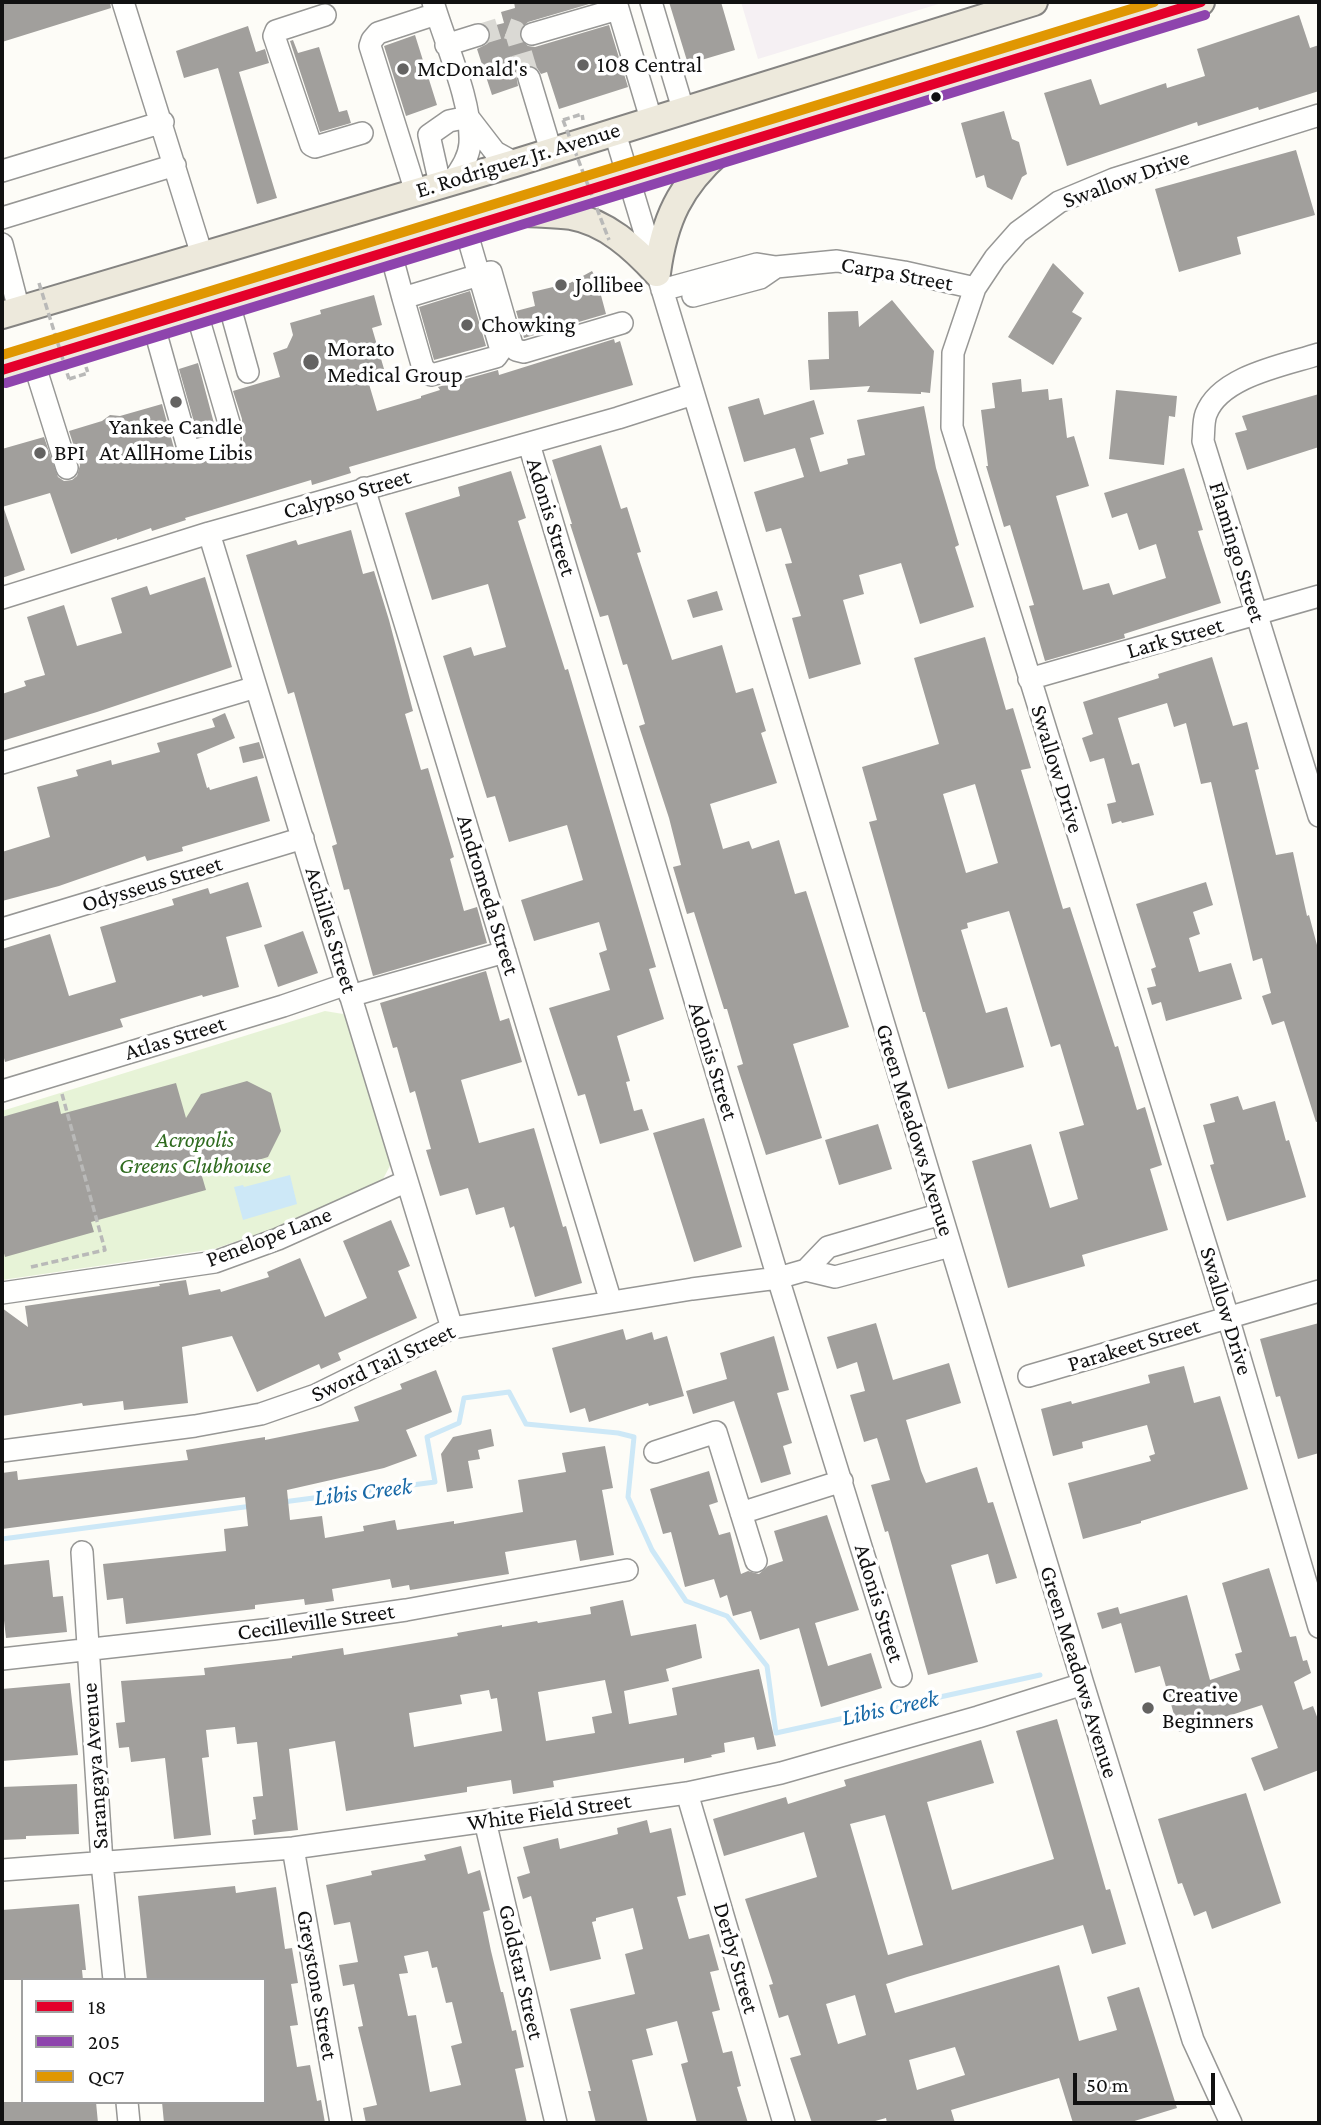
<!DOCTYPE html>
<html>
<head>
<meta charset="utf-8">
<style>
	body { margin:0 }
	#map { position:relative; width:1321px; height:2125px; overflow:hidden; background:#fdfcf7; font-family:"Crimson Pro",serif }
	canvas { display:block }
	.frame { position:absolute; inset:0; border:4px solid #111; pointer-events:none }
	.legend { position:absolute; left:21px; top:1978px; width:245px; height:126px; box-sizing:border-box; background:#fff; border:2px solid #a0a0a0; margin:0; padding:9px 12px; list-style:none; font-size:21px; color:#111 }
	.legend li { display:flex; align-items:center; gap:14px; height:35px }
	.legend b { width:35px; border:2px solid #a0a0a0 }
	.scale { position:absolute; left:1073px; top:2073px; width:142px; height:32px; box-sizing:border-box; border:4px solid #111; border-top:0; padding-left:9px; font-size:21px; line-height:24px; white-space:nowrap; color:#111; -webkit-text-stroke:5px #fff; paint-order:stroke }
</style>
</head>
<body>
<div id="map">
<canvas width="1321" height="2125"></canvas>
<div class="frame"></div>
<ul class="legend">
<li><b style="height:9px;background:#e4002b"></b>18</li>
<li><b style="height:9px;background:#8e44ad"></b>205</li>
<li><b style="height:9px;background:#e09702"></b>QC7</li>
</ul>
<div class="scale">50 m</div>
</div>
<script>
const ctx = document.querySelector('canvas').getContext('2d');
ctx.lineJoin = 'round';
function fill(path, color) { ctx.fillStyle = color; ctx.fill(path, 'evenodd'); }
function strokePath(path, color, width, dash) { ctx.strokeStyle = color; ctx.lineWidth = width; ctx.lineCap = dash ? 'butt' : 'round'; ctx.setLineDash(dash || []); ctx.stroke(path); }
function label(font, color, halo, rows, align = 'center') {
  ctx.font = font + ' "Crimson Pro",serif'; ctx.lineWidth = 7; ctx.setLineDash([]); ctx.textBaseline = 'middle'; ctx.strokeStyle = halo; ctx.fillStyle = color; for (const [text, x, y, turn = 0] of rows) {
    ctx.save(); ctx.translate(x, y); ctx.rotate((+turn || 0) * Math.PI / 180); ctx.textAlign = isNaN(turn) ? turn : align; if (halo) ctx.strokeText(text, 0, 0); ctx.fillText(text, 0, 0); ctx.restore();
  }
}
fill(new Path2D(`
	M741,2h204l-187,57z`), '#f5f0f3');
fill(new Path2D(`
	M325,1011l18,3 6,7 42,143 -8,15 -32,17 -70,30 -67,23 -212,31v-169z`), '#e7f3d7');
fill(new Path2D(`
	M290,1175l7,29 -54,16 -9,-33 9,-2 1,2z`), '#cde8f7');
strokePath(new Path2D(`
	M283,1502l152,-20 -8,-45 32,-14 5,-25 45,-6 17,32 92,9 16,4 -6,60 24,53 34,51 41,15 40,50 9,67 264,-58
	M2,1539l250,-33`), '#cde8f7', 5);
fill(new Path2D(`
	M2,2h108l1,6 -109,34z
	M514,2h82l-68,20 -8,8v8l8,8 7,1 74,-22 19,62 -69,22 -12,-37 -6,2 -4,-6 -11,-3 -6,4 -4,5 2,12 -26,9 -15,-46 10,-5 4,-5 -3,-12 16,-4 -3,-11 14,-4z
	M669,2h52l14,48 -47,14z
	M1299,15l11,33 9,-3v46l-60,19 -1,-3 -60,19 -1,-4 -130,44 -23,-73 47,-14 9,26 66,-22 1,5 38,-12 -8,-27z
	M248,26l8,26 9,-3 4,14 -30,9 38,126 -20,6 -39,-136 -34,10 -8,-27z
	M415,35l22,70 -31,11 -22,-70z
	M293,40l5,13 21,-6 20,65 8,-2 4,13 -31,9 -30,-91z
	M1004,111l8,28 7,3 8,32 -5,3 -10,23 -25,-13 -3,-12 -8,3 -15,-55z
	M1296,150l19,65 -78,22 4,17 -62,18 -24,-83z
	M1053,263l31,30 -12,19 10,6 -29,47 -45,-28z
	M592,271l9,16 -2,1 7,26 -82,24 -8,-27 19,-5 -3,-14 38,-9z
	M470,291l16,55 -52,14 -15,-53z
	M374,295l8,30 -10,3 12,41 -18,5 11,37 44,-13v-2l19,-6 -2,-3 60,-17 1,5 115,-36 1,4 5,-2 13,44 -284,82 2,6 -39,12 -1,-5 -126,38 1,2 -34,11 -1,-3 -34,12v-2l-46,16 -21,-61 -48,14v-58l42,-12 14,40 6,4 8,-1 5,-4 3,-11 -11,-34 33,-10 8,-6 10,1 42,-12 13,48 9,9 11,3 40,-11 6,-5 2,-8 -1,-21 -9,-28 47,-14 -7,-24 14,-5 6,-13 -3,-12 31,-9 -1,-4z
	M892,300l42,51 -4,42 -9,-1v2l-54,-2 3,-6 -60,4 -2,-30 21,-1 -1,-47 30,-1 1,16z
	M198,363l18,68 -18,5 -19,-67z
	M1021,379l1,13 26,-3 1,11 13,-2 5,40 7,-2 15,50 -33,10 27,94 26,-7 4,12 53,-17 -10,-34 -17,6 -12,-37 -15,5 -8,-25 80,-25 19,62 -5,1 23,72 -97,31 1,4 -80,23 -16,-55 5,-1 -24,-80 -6,2 -18,-61h2l-7,-56 14,-2 -3,-25z
	M1116,390l61,6 -2,21 -6,-1 -5,49 -55,-6z
	M1319,394v53l-72,23 -12,-37 12,-3 -5,-14z
	M759,398l5,17 50,-15 10,34 -14,4 10,34 28,-8 -1,-5 18,-4 -8,-35 67,-14 12,62 23,77 -4,2 19,60 -54,17 -19,-61 -42,12 5,19 -21,6 18,64 -52,15 -17,-61 9,-2 -16,-52 7,-1 -11,-35 -15,4 -12,-40 50,-15 -9,-29 -51,14 -16,-55z
	M601,445l20,64 6,-2 14,45 -4,1 35,107 50,-15 14,48 17,-5 13,43 -5,2 16,50 -67,21 13,45 26,-8 3,8 27,-9 16,54 11,-3 43,136 -56,17 29,94 -56,17 -29,-89 6,-2 -16,-55h-3l-30,-97 -7,2 -14,-47 8,-2 -12,-47 -30,-92 6,-2 -18,-60 -4,1 -15,-50 -8,2 -30,-93h2l-20,-64z
	M511,471l15,47 -8,3 47,149 3,-1 88,298 -7,2 15,50 -47,17 13,45 -4,1 8,29 8,-2 7,21 -49,14 -15,-50 -7,2 -29,-88 61,-18 -11,-37 8,-3 -8,-28 -65,19 -13,-41 62,-20 -16,-55 -58,17 -14,-46 -8,2 -44,-142 28,-9 3,9 32,-9 -18,-63 -56,16 -27,-87 55,-17 -2,-9z
	M2,509h2l21,61 -23,8z
	M351,530l12,44 11,-3 15,49 24,91 -8,3 16,56 7,-2 26,89 -4,2 14,52 13,-4 10,36 -114,33 -24,-87 -5,1 -12,-44 5,-2 -43,-152 -6,2 -42,-139 50,-15 2,5z
	M205,577l27,90 -135,45 -95,29v-47l24,-8 -2,-5 21,-6 -18,-58 37,-12 13,41 45,-13 -11,-35 36,-12 3,9z
	M717,591l6,19 -30,8 -6,-18z
	M985,637l21,73 7,-2 18,60 -10,2 42,139 7,-2 45,140 3,-1 19,64 8,-3 17,58 -12,4 18,61 -86,25 3,11 -77,22 -36,-127 59,-17 19,64 28,-9 -19,-67 25,-7 -24,-81 -9,3 -42,-136 -42,12 1,5 -7,2 25,83 21,-6 17,60 -76,22 -23,-77h-2l-54,-190 8,-2 -15,-53 77,-23 -25,-86zM975,784l23,79 -32,10 -23,-79z
	M1212,657l21,69 14,-4 12,47 -4,1 21,85 17,-3 14,64 2,-1 8,30 2,-1v177l-3,1 -32,-101 -12,4 -10,-29 9,-3 -9,-35 -9,3 -42,-179 -10,2 -15,-61 -12,4 -7,-24 -49,15 14,47 7,-2 15,52 -32,8 -1,-2 -9,3 -5,-20 9,-2 -12,-44 -14,4 -8,-24 11,-4 -10,-32 76,-24 -1,-4z
	M225,713l10,25 -38,16 10,34 2,-1 1,3 47,-14 13,45 -88,26 1,4 -36,10 -2,-5 -86,30 -57,15v-49l48,-15 -13,-50 41,-11 -2,-6 35,-10 1,5 48,-13 -3,-9 58,-16 -3,-8z
	M259,742l5,16 -21,5 -4,-16z
	M248,882l14,45 -36,10 13,50 -36,10 -1,-2 -82,24 3,8 -118,35 -3,-12v-101l48,-15 19,62 47,-14 -16,-55 74,-22 -2,-6 36,-11 2,6z
	M1206,882l7,23 -20,7 7,22 -11,4 10,34 32,-9 11,36 -76,22 -5,-19 -9,3 -5,-17 9,-2 -5,-17 5,-2 -20,-63z
	M303,931l15,42 -40,14 -14,-42z
	M486,971l14,50 9,-3 13,44 -61,18 18,63 55,-15 29,99 3,-1 16,57 -47,14 -21,-71 -4,2 -6,-21 -28,8 -8,-27 -28,8 -14,-46 5,-1 -16,-58 -5,2 -13,-46 -4,1 -13,-45z
	M247,1081l24,12 10,38 -13,26 -43,13 -29,-14 10,34 -115,32 3,10 -89,25 -3,-11v-129l56,-16 3,13 115,-31 10,35 15,-24z
	M1238,1096l5,14 32,-9 11,40 3,-1 17,57 -79,24 -17,-56 4,-1 -11,-39 12,-3 -5,-18z
	M704,1118l38,129 -48,15 -41,-129z
	M878,1124l14,45 -53,16 -14,-45z
	M391,1220l19,46 -12,5 19,47 -79,35 3,7 -20,9 -2,-5 -62,28 -25,-56 -50,11 6,56 -64,7 -1,-9 -40,5 -1,-3 -80,13v-108l26,19 -3,-21 135,-20 -1,-2 27,-4 3,15 31,-6 1,3 48,-15 -2,-5 33,-14 25,59 42,-19 -24,-57z
	M876,1323l17,57 56,-17 12,40 -55,17 15,51 5,12 51,-16 11,36 5,-1 24,76 -21,6 -8,-30 -37,11 27,97 -50,13 -40,-144 -3,1 -14,-47 19,-5 -13,-42 -13,4 -14,-47 15,-4 -8,-29 -20,7 -10,-32z
	M1319,1323v130l-21,6 -18,-63 -4,1 -16,-58z
	M623,1329l3,11 26,-8 2,8 13,-4 17,60 -35,10 -1,-3 -59,19 -4,-14 -15,5 -18,-65z
	M774,1336l15,54 -12,3 15,50 -9,3 8,28 -30,9 -27,-82 -41,13 -7,-23 41,-12 -7,-26z
	M1184,1366l10,37 26,-7 28,93 -107,32v2l-58,16 -15,-56 83,-22 -2,-5 6,-2 -8,-29 -65,17 1,6 -30,8 -12,-47 30,-8 1,3 78,-21 -2,-8z
	M436,1370l16,42 -46,18 11,26 -33,12 -97,22 3,30 32,-4 3,22 39,-7 -1,-5 32,-6 2,10 57,-9v3l69,-12 -5,-32 48,-8 -4,-19 43,-7 8,42 -11,2 12,65 -34,6 -4,-21 -71,12 4,22 -99,16 -1,-5 -17,3 -2,-9 -58,10 2,12 -29,4 -1,-6 -49,6v4l-129,15 -3,-26 -16,2 -4,-36 123,-13 -2,-22 24,-3 -3,-29 -243,32v-56l15,-2 1,9 170,-20 -2,-10 79,-13v3l94,-19 -5,-14 48,-18 -2,-5z
	M491,1429l3,17 -16,4 2,9 -12,2 5,27 -26,4 -6,-38 12,-17z
	M709,1471l9,31 -9,3 10,30 11,-3 11,42 7,-3 11,3 9,-8 15,-5 -9,-30 53,-16 32,95 -44,13 13,43 43,-13 11,35 -61,19 -22,-79 -39,12 -9,-29 -18,5 -6,-21 -7,3 -6,-19 -29,8 -14,-55 -8,2 -13,-45z
	M49,1560l4,37 10,-1 4,36 -61,6 -4,-35 2,-1 -2,-37z
	M1269,1568l21,69 6,-1 7,25 4,-1 4,13 -17,9 9,28 10,-4 6,16v48l-55,21 -13,-33 27,-10 -16,-43 -83,27 -19,-66 -25,7 -14,-50 -19,6 -5,-16 21,-6 2,7 67,-19 23,85 30,-10 -5,-16 7,-2 -20,-69z
	M623,1600l8,36 65,-12 6,34 -36,11 3,12 -45,10 5,33 48,-9 -5,-27 87,-19 17,77 -19,4 -3,-13 -30,6 1,9 -14,3 1,2 -28,6v-5l-131,23 1,6 -41,7 -2,-14 -44,7v5l-121,19 -11,-70 -46,8 9,81 -44,5 -2,-15 4,-1 -3,-22 10,-1 -6,-54 -20,2 -2,-17 -29,3 3,27 -7,1 9,77 -37,4 -9,-81 -34,4 -2,-15 -10,1 -3,-25 9,-1 -4,-41 84,-6 -1,-7 88,-10v-2l51,-8 1,7 114,-19 -1,-3 45,-8v2l35,-6 1,2 53,-9 -1,-7zM605,1680l7,33 -20,4 3,16 -49,8 -8,-49zM489,1690l2,9 6,-1 5,33 -88,16 -5,-34 53,-9 -2,-9z
	M70,1683l8,72 -76,6v-72z
	M1057,1719l49,171 4,-1 16,55 -34,10 -9,-29 -176,52 -21,7 9,29 164,-48 20,76 38,-11 -10,-33 32,-10 38,121 -49,15h-55l-14,-45 -108,32 4,13h-68l-1,-5 -18,5h-56l-22,-65 11,-3 -13,-40 -9,3 -10,-33 4,-1 -28,-85 72,-22 -13,-45 -80,24 -11,-37 73,-22 2,7 58,-18 -2,-6 137,-40 13,43 -67,19 25,88 102,-31 -38,-128zM885,1815l38,130 -35,10 -38,-131zM855,1995l11,40 -28,9 -12,-40zM955,2047l10,28 -48,15 -8,-30z
	M77,1784l2,50 -53,2v3l-24,1v-53z
	M1246,1793l35,110 -69,26 -6,-18 -12,5 -12,-33 -4,1 -20,-65z
	M647,1820l3,13 21,-5 15,67 -9,2 12,42 20,-5 10,36 -9,2 10,38 -8,2 11,41 9,-2 9,35 -4,1 11,36h-51l-16,-59 7,-2 -11,-41 -31,8 7,26 -21,5 16,63h-52l-8,-32h3l-21,-82 65,-15 -10,-40 18,-5 -10,-41 -37,10v3l-4,1 9,37 -51,12 -19,-75 -8,3 -6,-22 13,-4 -7,-26 35,-9 2,11 58,-15 -1,-6z
	M461,1846l7,28 12,-4 10,40 -7,2 8,39 10,41h2l9,39 4,-1 8,37 -9,2 12,54h-161l-3,-15 14,-3 -19,-78 5,-1 -9,-42 -11,2 -4,-21 19,-3 -8,-40 -16,3 -8,-40 46,-10 -1,-4 55,-11 -2,-5zM428,1951l4,17 5,-1 9,36 6,-1 10,41 -11,3 10,39 -31,7 -14,-77 -8,1 -9,-42 9,-1 -4,-17z
	M235,1886l1,7 40,-6 9,62 7,-1 6,35 -7,1 7,41 -8,1 7,41 13,-2 7,36 4,-1 4,23h-161l-2,-21h102v-122h-117l-9,-84z
	M79,1904l7,66h-4l1,10h-79l-2,-70z
	M2,2102h94l2,21h-96z`), '#a19f9c');
strokePath(new Path2D(`
	M478,35l26,-8 11,4 14,47`), '#dad9d4', 21, [21, 10]);
const minor = new Path2D(`
	M123,2l79,253
	M433,2c12,41 39,99 37,141 -1,15 -9,27 -18,38
	M616,2l35,117
	M651,2l32,107
	M325,15l-49,16 -2,5 37,109 4,2 47,-14
	M532,34l86,-25
	M446,45l32,-10
	M529,78l22,73
	M1319,115l-205,64 -55,23 -41,30 -23,26 -20,30 -22,65 -1,74 276,890 91,310
	M468,117l27,35 20,11
	M614,130l469,1554 110,356 38,83
	M2,171l161,-49
	M440,184l-11,-49 20,-14 19,-4
	M416,192l-46,-146 2,-6 6,-7 58,-19
	M2,218l173,-53
	M2,244l17,66
	M390,250l13,48 76,-23 -14,-48
	M662,290l95,-26 19,3 61,-6 67,11 71,16
	M693,296l67,-18 16,-11
	M403,298l20,70 8,7 65,-18 5,-7 -22,-75 12,-3 21,73 4,5 8,2 98,-29
	M228,300l20,72
	M153,323l35,125 4,3 35,-9 3,-1 -1,-18 -33,-113
	M1319,354c-34,11 -99,22 -113,60 -3,8 -2,19 -3,27l116,375
	M33,360l34,108
	M529,444l249,834 123,398
	M364,488l247,814
	M209,533l243,795
	M2,598l207,-65 409,-115 75,-24
	M1029,679l290,-83
	M2,763l254,-76
	M2,929l301,-91
	M350,996l155,-44
	M2,1091l281,-85 64,-22
	M806,1270l22,-23 113,-33
	M2,1293l213,-31 63,-23 129,-58
	M1029,1376l290,-85
	M2,1451l193,-25 66,-12 55,-19 136,-67 240,-39 86,-11 28,-8 29,7 115,-31
	M655,1452l61,-20 40,129
	M741,1513l101,-32
	M82,1552l20,311 12,117
	M2,1659l271,-30 133,-19 221,-40
	M687,1793l97,330
	M485,1821l71,302
	M293,1848l48,275
	M2,1870l291,-22 394,-55 94,-20 197,-56 105,-33
	M127,2102l2,21`);
const major = new Path2D(`
	M527,213c15,1 30,1 44,3 35,6 63,32 86,57
	M657,273c7,-53 23,-87 63,-122
	M2,315l513,-152 519,-161
	M2,370l1199,-368`);
strokePath(minor, '#979795', 24);
strokePath(major, '#858482', 30);
strokePath(new Path2D(`
	M563,120l19,-6 1,6
	M69,379l19,-6 -2,-6
	M31,1267l74,-17 -43,-156`), '#b9b9b8', 3.5, [7, 3.5]);
strokePath(minor, '#fffffe', 21);
strokePath(major, '#ede9dc', 26);
strokePath(new Path2D(`
	M563,120l46,120
	M39,283l30,96`), '#b9b9b8', 3.5, [7, 3.5]);
strokePath(new Path2D(`
	M2,370l1199,-368`), '#e4002b', 10);
strokePath(new Path2D(`
	M6,383l1199,-368`), '#8e44ad', 10);
strokePath(new Path2D(`
	M2,355l1152,-353`), '#e09702', 10);
for (const [x, y, r, color] of [
	[583,65,7,"#646362"],
	[403,69,7,"#646362"],
	[936,97,6,"#111"],
	[561,285,7,"#646362"],
	[467,325,7,"#646362"],
	[311,362,9,"#646362"],
	[176,402,7,"#646362"],
	[40,453,7,"#646362"],
	[1148,1708,7,"#646362"]
]) { const dot = new Path2D(); dot.arc(x, y, r, 0, 2 * Math.PI); ctx.fillStyle = color; ctx.fill(dot); strokePath(dot, '#fff', 2.5); }
label('23px', '#111', '#fff', [
	["108 Central",597,65],
	["McDonald's",417,69],
	["Jollibee",575,285],
	["Chowking",481,325],
	["Morato",327,349],
	["Medical Group",327,375],
	["Yankee Candle",176,427,"center"],
	["At AllHome Libis",176,453,"center"],
	["BPI",54,453],
	["Creative",1162,1695],
	["Beginners",1162,1721]
], 'left');
label('23px', '#111', '#fff', [
	["E. Rodriguez Jr. Avenue",518,160,-17],
	["Swallow Drive",1126,179,-20],
	["Carpa Street",897,274,10],
	["Calypso Street",347,494,-16],
	["Adonis Street",551,517,73],
	["Flamingo Street",1237,552,73],
	["Lark Street",1175,638,-16],
	["Swallow Drive",1057,769,73],
	["Odysseus Street",152,884,-17],
	["Andromeda Street",488,895,73],
	["Achilles Street",331,930,73],
	["Atlas Street",175,1038,-17],
	["Adonis Street",713,1061,73],
	["Green Meadows Avenue",915,1130,73],
	["Penelope Lane",269,1237,-21],
	["Swallow Drive",1226,1311,73],
	["Parakeet Street",1134,1345,-17],
	["Sword Tail Street",383,1363,-25],
	["Adonis Street",879,1603,73],
	["Cecilleville Street",316,1622,-8],
	["Green Meadows Avenue",1079,1672,73],
	["Sarangaya Avenue",95,1766,-94],
	["White Field Street",549,1812,-8],
	["Derby Street",736,1958,74],
	["Goldstar Street",521,1972,77],
	["Greystone Street",317,1985,80]
]);
label('italic 23px', '#2f6b1f', '#fff', [
	["Acropolis",195,1140],
	["Greens Clubhouse",195,1166]
]);
label('italic 24px', '#1768a6', '#fff', [
	["Libis Creek",363,1492,-7],
	["Libis Creek",890,1708,-12]
]);
</script>
</body>
</html>
